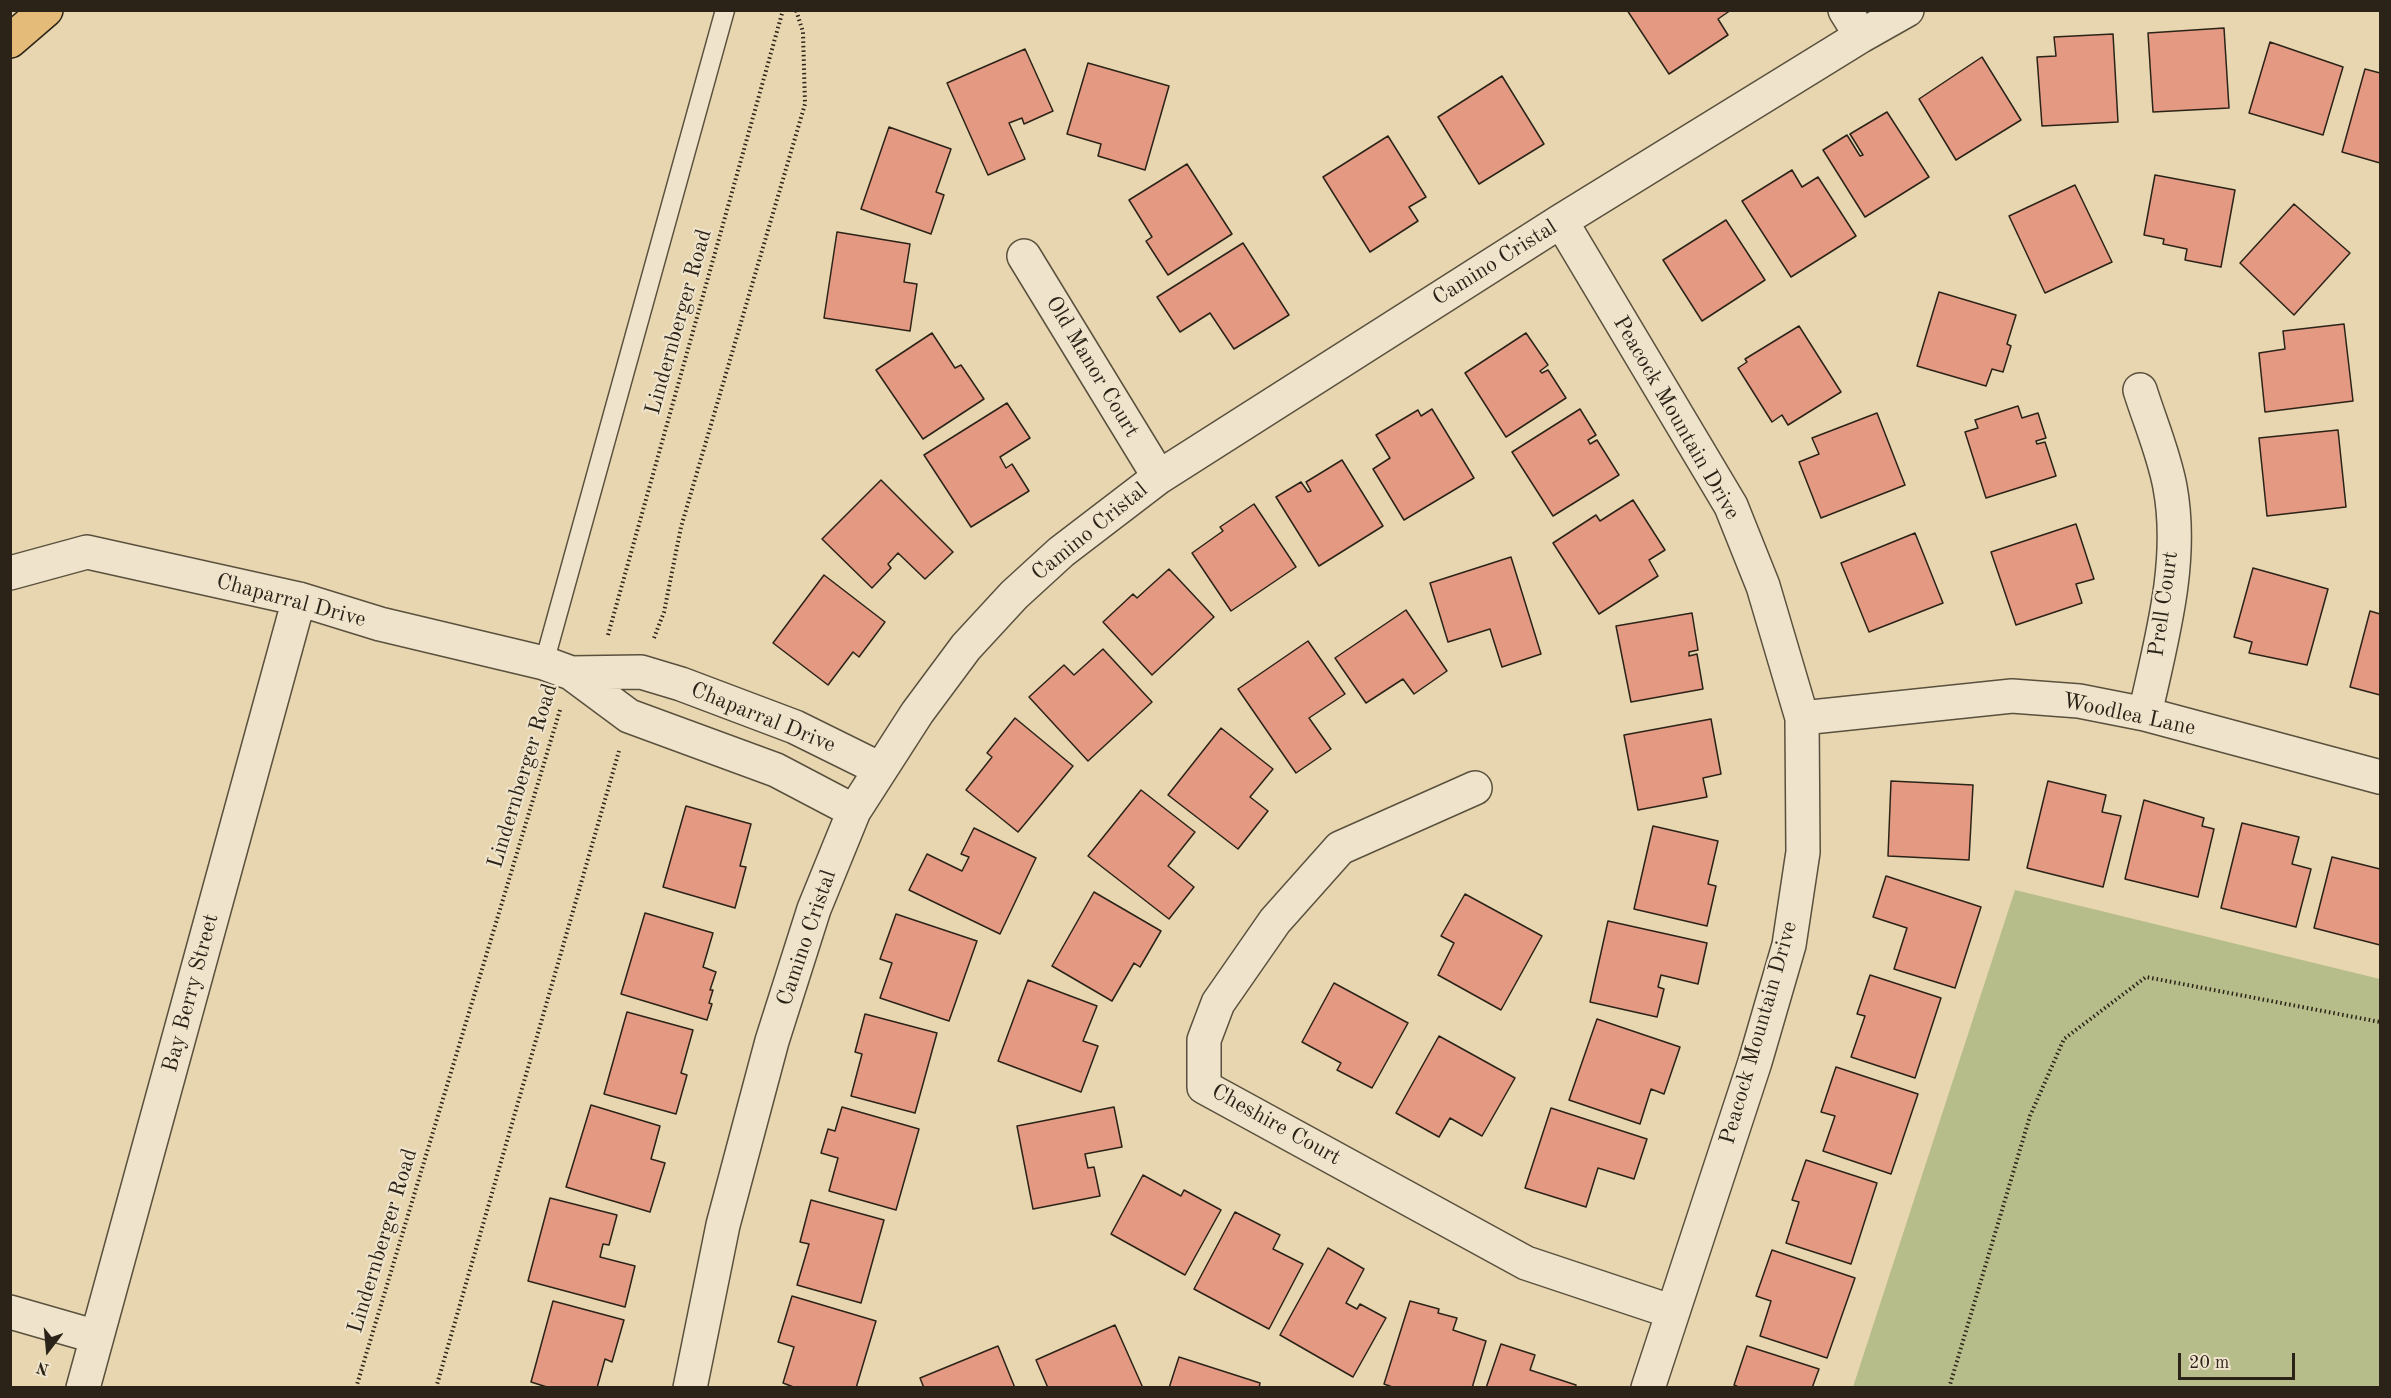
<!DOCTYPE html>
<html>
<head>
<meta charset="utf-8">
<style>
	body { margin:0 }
	#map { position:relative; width:2391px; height:1398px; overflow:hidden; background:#e7d6af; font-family:"Old Standard TT",serif }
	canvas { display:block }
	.frame { position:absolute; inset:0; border:12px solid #2b2318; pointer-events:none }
	.north { position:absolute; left:18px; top:1320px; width:60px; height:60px; -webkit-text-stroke:4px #efe4cb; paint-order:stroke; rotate:196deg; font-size:16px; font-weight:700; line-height:24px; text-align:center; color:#2b2318 }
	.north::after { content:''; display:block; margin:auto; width:21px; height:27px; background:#2b2318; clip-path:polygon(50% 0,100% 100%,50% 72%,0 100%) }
	.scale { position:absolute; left:2178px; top:1353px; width:117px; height:27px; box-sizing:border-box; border:3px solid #2b2318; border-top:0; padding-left:8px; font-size:18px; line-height:21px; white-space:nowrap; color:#2b2318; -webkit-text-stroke:4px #efe4cb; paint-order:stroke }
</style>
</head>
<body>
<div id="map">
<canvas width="2391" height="1398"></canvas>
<div class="frame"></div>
<div class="north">N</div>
<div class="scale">20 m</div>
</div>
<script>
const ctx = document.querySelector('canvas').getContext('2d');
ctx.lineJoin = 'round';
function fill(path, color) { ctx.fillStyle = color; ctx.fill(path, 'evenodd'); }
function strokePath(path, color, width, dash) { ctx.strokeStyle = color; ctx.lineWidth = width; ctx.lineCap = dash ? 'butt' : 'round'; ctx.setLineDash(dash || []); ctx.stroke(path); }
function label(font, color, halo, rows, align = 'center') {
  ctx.font = font + ' "Old Standard TT",serif'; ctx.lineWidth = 4.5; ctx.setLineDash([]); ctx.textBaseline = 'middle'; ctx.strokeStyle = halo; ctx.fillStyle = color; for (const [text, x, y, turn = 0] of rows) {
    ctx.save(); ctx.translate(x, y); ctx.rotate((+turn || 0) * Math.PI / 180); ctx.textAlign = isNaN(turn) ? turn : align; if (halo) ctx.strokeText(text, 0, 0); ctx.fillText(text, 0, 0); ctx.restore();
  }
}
fill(new Path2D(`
	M2015,890l365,89v408h-527z`), '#b7bd8a');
const building = new Path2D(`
	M1627,10h104l-13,9 10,16 -59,39z
	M2224,28l5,80 -76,4 -5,-79z
	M2113,34l5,88 -76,4 -5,-69 19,-1 -2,-19z
	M2270,42l73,25 -20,68 -74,-22z
	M1025,49l28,62 -29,13 -2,-6 -13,5 16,36 -37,16 -41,-92z
	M1982,57l39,63 -65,40 -37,-61z
	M1088,63l81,23 -24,84 -47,-14 3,-12 -34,-10z
	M2365,69l15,4v90l-38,-11z
	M1502,76l42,68 -65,40 -41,-67z
	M1887,112l42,65 -64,40 -42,-67 24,-15 13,21 3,-1 -13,-21z
	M889,127l62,22 -15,43 8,3 -13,39 -70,-25z
	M1388,136l38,61 -17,10 9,14 -48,31 -47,-75z
	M1187,164l45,70 -64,41 -22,-34 6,-4 -23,-37z
	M1792,170l10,17 16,-10 38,59 -65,41 -49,-76z
	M2155,175l80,15 -14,77 -36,-7 2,-11 -24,-5 1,-5 -20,-4z
	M2075,185l37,77 -67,31 -36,-77z
	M2294,204l56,49 -56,62 -54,-52z
	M1726,220l39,60 -63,41 -39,-61z
	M837,232l73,12 -6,38 13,2 -7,47 -86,-13z
	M1243,243l46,72 -55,34 -24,-36 -30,19 -23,-35z
	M1939,292l77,23 -9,29 4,2 -8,26 -11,-3 -6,17 -69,-20z
	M2344,324l9,77 -88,11 -6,-59 26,-4 -2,-18z
	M1799,326l42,66 -53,33 -6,-10 -10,7 -34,-54 9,-6 -2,-3z
	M932,333l23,35 6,-3 23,34 -61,40 -47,-69z
	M1526,333l22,32 -8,6 2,2 6,-3 18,28 -60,39 -41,-64z
	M1007,403l23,35 -30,19 6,11 6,-4 17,27 -58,36 -47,-72z
	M2018,406l4,12 16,-5 8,25 -10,3 1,3 8,-2 11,34 -70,22 -21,-66 13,-4 -3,-8z
	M1432,409l42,69 -70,42 -31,-51 17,-11 -14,-23 42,-25 3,6z
	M1580,409l16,26 -8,5 2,4 7,-4 22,35 -66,41 -41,-64z
	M1877,413l28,72 -84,33 -22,-56 20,-8 -7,-16z
	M2338,430l8,77 -79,9 -8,-78z
	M1342,460l41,66 -64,40 -43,-69 25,-15 7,10 3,-1 -5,-9z
	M881,480l72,72 -28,27 -27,-26 -10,11 3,4 -19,20 -50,-49z
	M1633,500l32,50 -16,10 9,16 -59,38 -46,-71 43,-28 4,6z
	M1254,504l42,63 -65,44 -39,-58 31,-22 -3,-4z
	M2076,524l18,55 -18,5 6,19 -66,22 -25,-73z
	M1915,533l28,70 -74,29 -28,-69z
	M1511,557l30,97 -39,13 -12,-38 -42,13 -18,-59z
	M2253,568l75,21 -21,76 -58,-12 3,-11 -18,-5z
	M1169,569l45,48 -62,58 -49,-53 30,-28 4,4z
	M824,575l61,47 -26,35 -6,-5 -25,33 -55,-42z
	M1406,610l41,61 -33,23 -11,-15 -37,24 -31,-45z
	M2370,611l10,3v81l-30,-8z
	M1692,613l6,37 -9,2v4l8,-2 6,35 -72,13 -15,-76z
	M1308,641l37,53 -36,24 22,31 -35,24 -58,-84z
	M1103,649l49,53 -64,59 -59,-64 35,-32 10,10z
	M1015,718l58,48 -55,66 -52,-42 26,-33 -5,-4z
	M1711,719l10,55 -18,4 4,19 -69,13 -14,-75z
	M1221,728l52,41 -23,28 18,14 -30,38 -70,-54z
	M1891,781l82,4 -4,75 -81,-4z
	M2048,781l58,14 -4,17 19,4 -18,71 -76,-19z
	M1141,790l54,42 -27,34 26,21 -25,32 -81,-63z
	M2144,800l60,18 -2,8 12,3 -16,68 -73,-18z
	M686,806l65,18 -11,42 6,1 -11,41 -72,-21z
	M2242,823l57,14 -7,27 19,5 -15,58 -75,-19z
	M1653,826l65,15 -10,43 8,2 -9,40 -73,-17z
	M974,828l62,30 -36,76 -91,-44 18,-36 35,17 7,-14 -8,-3z
	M2332,857l48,12v76l-66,-17z
	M1886,876l95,31 -26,81 -61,-19 13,-41 -34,-11z
	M1094,892l67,39 -21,36 -6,-4 -22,38 -60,-35z
	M1465,894l77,42 -41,74 -63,-35 16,-32 -13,-7z
	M645,913l68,20 -10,34 13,5 -6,18h3l-4,13 3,1 -5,16 -86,-26z
	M896,914l81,27 -28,80 -69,-23 12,-35 -12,-4z
	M1608,921l99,22 -9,41 -37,-9 -3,12 6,2 -7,28 -67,-15z
	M1870,975l71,23 -26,80 -64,-21 14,-41 -8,-2z
	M1028,980l69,26 -14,35 15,5 -17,46 -83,-31z
	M1334,983l74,40 -36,65 -35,-18 4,-7 -39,-21z
	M627,1012l66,18 -12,43 6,2 -11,39 -72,-20z
	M865,1014l72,19 -22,80 -64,-17 11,-42 -7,-2z
	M1597,1019l83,28 -16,47 -13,-5 -11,35 -71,-24z
	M1439,1036l76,42 -33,58 -32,-18 -11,19 -43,-24z
	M1836,1067l82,27 -27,80 -68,-23 12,-35 -14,-4z
	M591,1105l69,21 -9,33 14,4 -15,49 -84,-25z
	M842,1107l77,22 -23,81 -67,-19 9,-33 -17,-5 7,-24 7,2z
	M1114,1107l8,40 -37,7 3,14 6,-1 6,29 -67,13 -16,-83z
	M1551,1108l96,31 -13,40 -36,-11 -12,39 -61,-19z
	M1806,1160l71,23 -26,81 -65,-21 13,-41 -7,-2z
	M1143,1175l38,21 3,-6 37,20 -36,65 -74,-41z
	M550,1198l67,17 -8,30 -6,-1 -3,13 35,9 -10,41 -97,-26z
	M811,1200l73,20 -23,83 -64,-18 12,-41 -9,-2z
	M1235,1212l45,23 -7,14 30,15 -34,65 -75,-40z
	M1328,1248l36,21 -18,34 11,6 3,-5 26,14 -33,59 -73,-42z
	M1772,1250l83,28 -28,80 -67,-22 11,-35 -15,-5z
	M792,1296l84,25 -20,67h-60l-13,-5 11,-36 -16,-5z
	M553,1301l71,19 -12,42 -7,-3 -8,29h-47l-19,-6z
	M1410,1301l29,8 -1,4 19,5 -4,12 33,11 -14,47h-77l-11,-4z
	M1115,1325l28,63h-95l-12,-28z
	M1501,1344l34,11 -5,15 46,15 -1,3h-89z
	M998,1346l17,42h-91l-4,-10z
	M1747,1346l72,23 -7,19h-71l-7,-3z
	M1179,1357l81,26 -1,5h-90z`);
fill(building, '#e39982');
strokePath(building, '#2b2318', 1.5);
const service = new Path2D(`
	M544,663l181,-653`);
const minor = new Path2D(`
	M1845,10l16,26
	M1561,221l170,285 32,80 39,132 1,134 -14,93 -34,117 -107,326
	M1024,256l135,221
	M2140,390c10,32 24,64 30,97 14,75 -9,154 -25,227
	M10,573l77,-21 212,47 81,25 164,39 27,10 58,43 147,54 78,41
	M571,673l70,-1 40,12 114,43 85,42
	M1802,718l210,-22 67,5 66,13 235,63
	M1475,788l-135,60 -65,73 -57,82 -14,37v47l322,176 147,49
	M10,1312l87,25
	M83,1388l216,-789
	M690,1388l33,-163 49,-184 42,-132 40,-98 63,-98 49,-66 48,-52 47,-43 98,-75 402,-256 300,-185 46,-26`);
const primary = new Path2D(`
	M10,41l36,-31`);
strokePath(service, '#5a503e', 21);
strokePath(minor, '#5a503e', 36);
strokePath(primary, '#2b2318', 36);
strokePath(new Path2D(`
	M608,635l175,-625
	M654,638l10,-26 17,-85 124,-423 -2,-72 -7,-22
	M356,1388l204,-678
	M436,1388l183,-637
	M1949,1388l81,-272 34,-77 82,-62 234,45`), '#2b2318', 4, [1.5, 3]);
strokePath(service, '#efe4cb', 18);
strokePath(minor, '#efe4cb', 33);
strokePath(primary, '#e4bb78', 33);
label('22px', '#2b2318', '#efe4cb', [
	["Camino Cristal",1495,263,-32],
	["Lindernberger Road",679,322,-74],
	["Old Manor Court",1092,367,59],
	["Peacock Mountain Drive",1676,418,60],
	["Camino Cristal",1090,532,-39],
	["Chaparral Drive",291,601,15],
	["Prell Court",2164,604,-82],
	["Woodlea Lane",2129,715,12],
	["Chaparral Drive",763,718,22],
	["Lindernberger Road",523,776,-73],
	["Camino Cristal",807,938,-71],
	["Bay Berry Street",191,993,-75],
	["Peacock Mountain Drive",1759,1033,-74],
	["Cheshire Court",1276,1125,29],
	["Lindernberger Road",383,1241,-73]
]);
</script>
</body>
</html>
